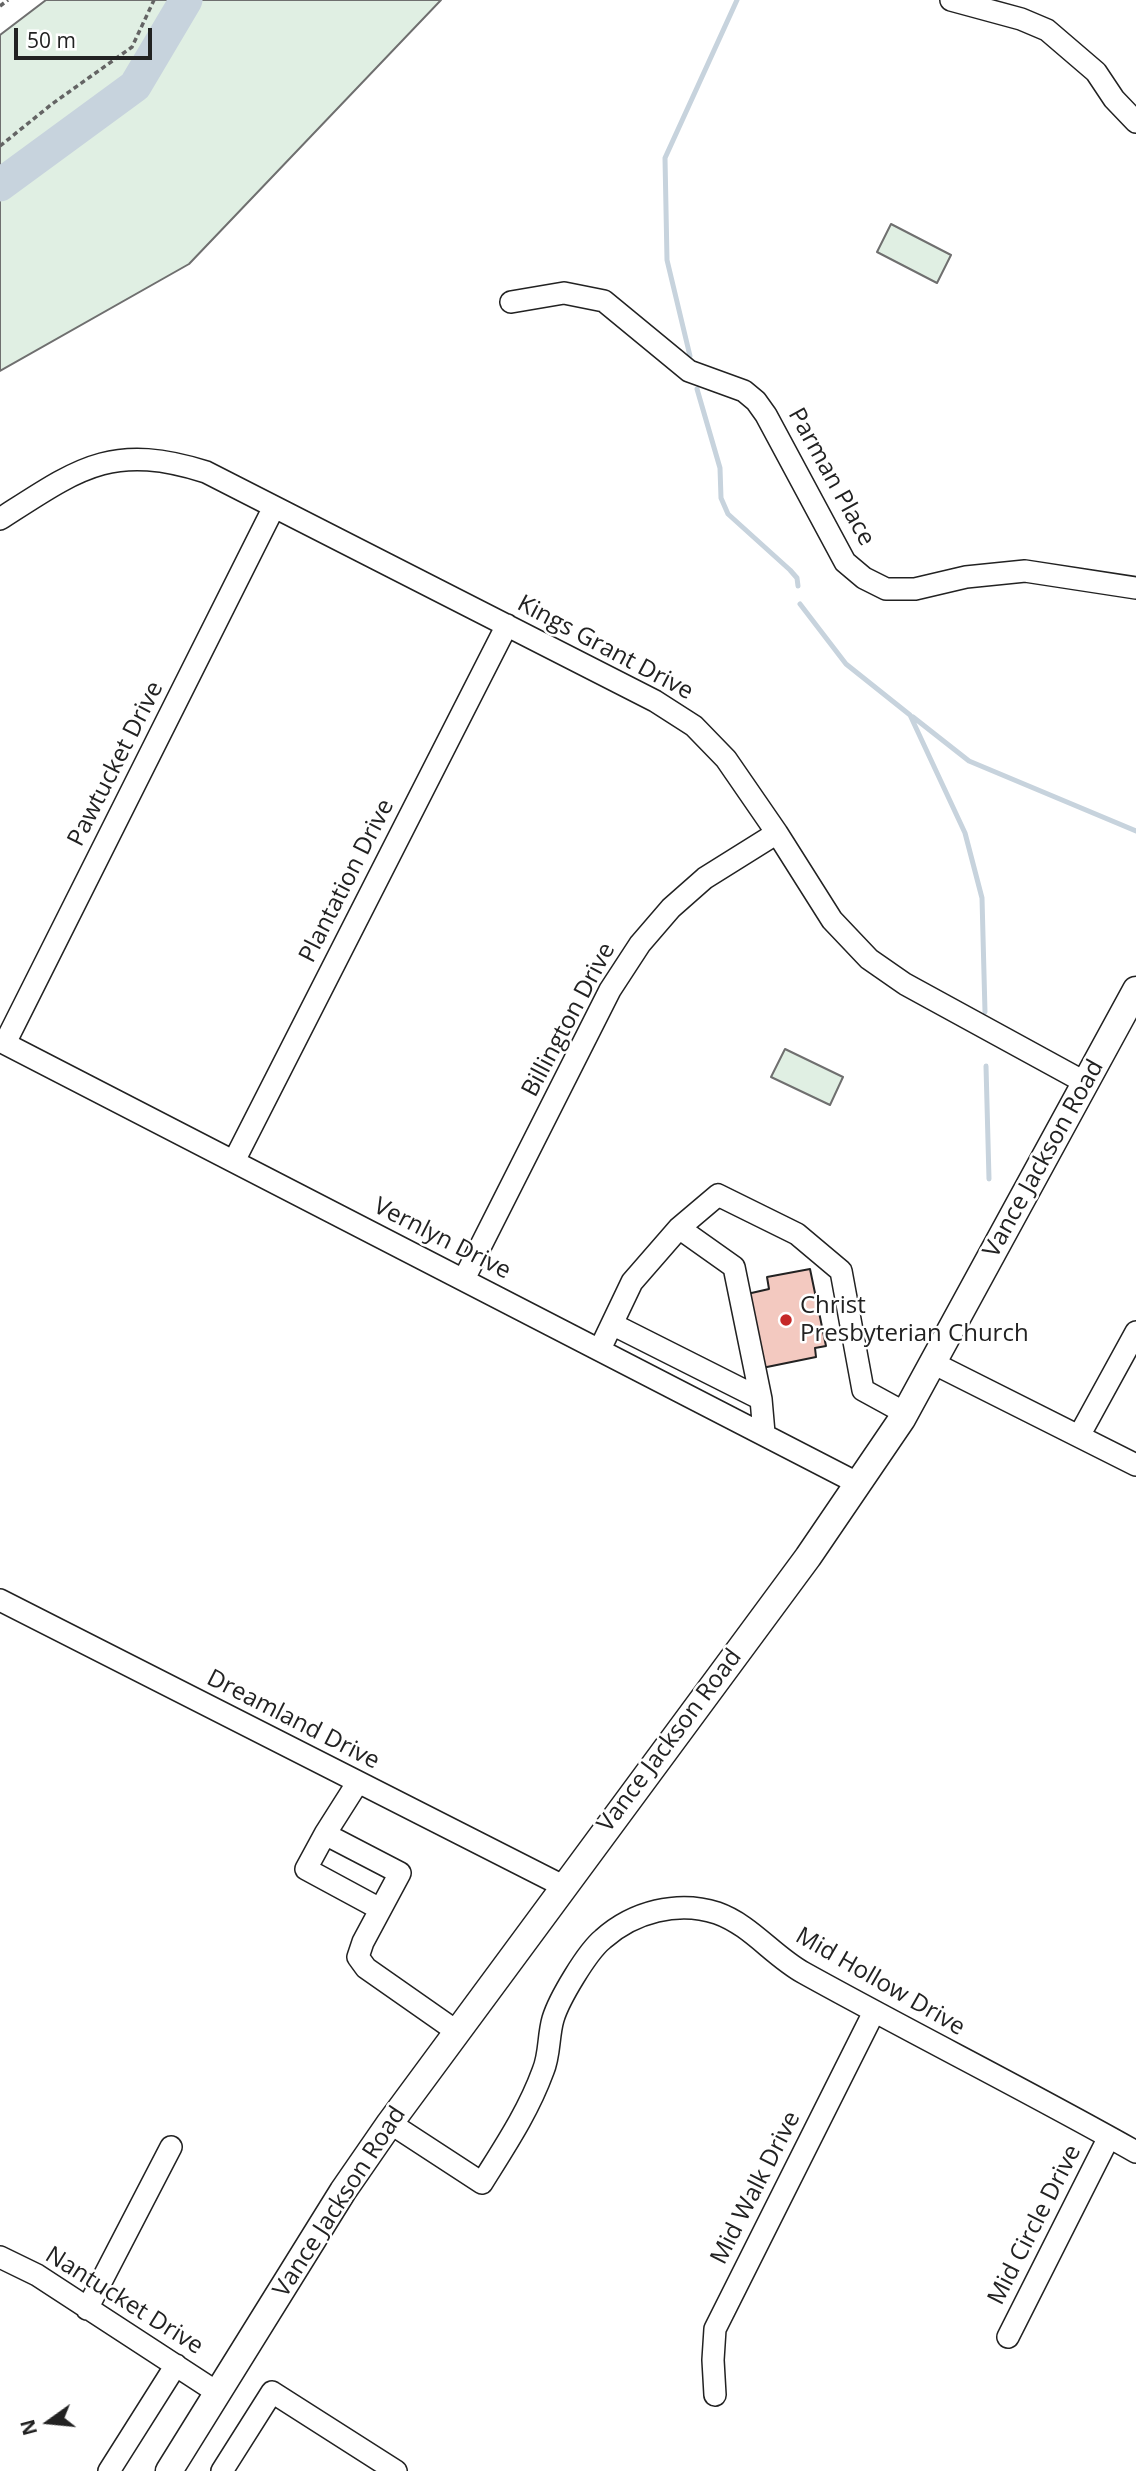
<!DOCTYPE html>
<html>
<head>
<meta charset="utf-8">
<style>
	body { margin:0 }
	#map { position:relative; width:1136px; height:2471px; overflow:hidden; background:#fff; font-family:"Open Sans",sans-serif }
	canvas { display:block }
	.north { position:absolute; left:14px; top:2387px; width:70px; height:70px; -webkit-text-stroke:5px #fff; paint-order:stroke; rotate:255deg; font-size:19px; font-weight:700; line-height:28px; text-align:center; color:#222 }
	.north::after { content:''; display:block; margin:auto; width:24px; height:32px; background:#222; clip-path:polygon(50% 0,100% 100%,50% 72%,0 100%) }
	.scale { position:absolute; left:14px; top:28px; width:138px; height:32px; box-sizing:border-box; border:4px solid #222; border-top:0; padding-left:9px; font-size:21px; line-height:24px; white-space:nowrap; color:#222; -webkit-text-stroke:5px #fff; paint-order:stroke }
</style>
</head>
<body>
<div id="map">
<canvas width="1136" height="2471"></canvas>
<div class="north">N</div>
<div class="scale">50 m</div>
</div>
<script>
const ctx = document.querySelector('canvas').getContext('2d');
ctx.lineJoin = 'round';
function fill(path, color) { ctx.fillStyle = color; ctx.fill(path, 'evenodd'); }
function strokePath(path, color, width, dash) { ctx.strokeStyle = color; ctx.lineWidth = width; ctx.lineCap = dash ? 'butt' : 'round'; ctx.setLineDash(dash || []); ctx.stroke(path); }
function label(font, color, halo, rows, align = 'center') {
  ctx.font = font + ' "Open Sans",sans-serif'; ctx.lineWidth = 5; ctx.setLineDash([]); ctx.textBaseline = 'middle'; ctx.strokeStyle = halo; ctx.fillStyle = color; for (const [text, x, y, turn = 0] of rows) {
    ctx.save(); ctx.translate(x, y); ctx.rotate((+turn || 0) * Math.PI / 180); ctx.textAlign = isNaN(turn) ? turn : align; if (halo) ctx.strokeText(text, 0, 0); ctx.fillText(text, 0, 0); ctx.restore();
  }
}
const green = new Path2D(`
	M46,0h395l-252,264 -189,107v-336z
	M891,224l60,31 -14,28 -60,-31z
	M785,1049l58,28 -13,28 -59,-28z`);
fill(green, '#e0efe3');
strokePath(green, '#6f6f6f', 2);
strokePath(new Path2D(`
	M690,356l-23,-96 -2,-102 72,-158
	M697,389l23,79 1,30 7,16 62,56 7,8 1,8
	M800,604l46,60 64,51 55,118 17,65 3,114
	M913,717l56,44 167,70
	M986,1066l3,113`), '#c7d3dd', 5);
strokePath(new Path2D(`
	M0,185l135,-99 51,-86`), '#c7d3dd', 33);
const building = new Path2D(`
	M810,1269l16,77 -11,2 1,9 -54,11 -15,-74 22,-5 -2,-12z`);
fill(building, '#f3c9c0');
strokePath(building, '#222', 2);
const minor = new Path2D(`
	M951,0l70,19 26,11 49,42 18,27 22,23
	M511,302l53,-9 40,8 85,70 55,20 12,10 10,14 79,147 19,16 22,11h29l51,-12 59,-6 111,17
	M0,519c78,-50 111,-77 206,-47l449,229 39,25 32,33 51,74 55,87 37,39 36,25 181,99
	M0,1041l859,443
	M5,1043l269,-536
	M234,1161l273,-536
	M679,1228l55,39 27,132 3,34
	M464,1279l146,-289 30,-46 31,-36 34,-30 72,-45
	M612,1324l149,75
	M600,1349l32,-67 47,-54 39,-33 79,39 44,37 22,119 42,23
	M933,1363l203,102
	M1079,1436l57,-104
	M0,1600l563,286
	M358,1782l-33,52 75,39 -37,69 -5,15 8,11 90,63
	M325,1834l-19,35 74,40
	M390,2123l92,60c23,-37 46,-71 61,-112 7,-16 5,-35 10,-52 6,-20 34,-67 50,-80 30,-27 75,-39 114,-26 34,12 56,43 87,60 110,61 222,117 332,179
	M0,2257l37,18 181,118
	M87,2309l84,-162
	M1008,2337l101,-200
	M715,2395l-2,-35 2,-31 159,-317
	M109,2471l67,-106
	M222,2471l50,-79 124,79`);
const major = new Path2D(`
	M169,2471l174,-280 47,-68 418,-566 94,-138 234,-429`);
strokePath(minor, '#222', 24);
strokePath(major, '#222', 29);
strokePath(new Path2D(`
	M0,6l8,-6
	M0,146l52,-42 80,-57 22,-47`), '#646464', 3.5, [5, 3.5]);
strokePath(minor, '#fff', 21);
strokePath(major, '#fff', 26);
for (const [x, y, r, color] of [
	[786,1320,7,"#c62828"]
]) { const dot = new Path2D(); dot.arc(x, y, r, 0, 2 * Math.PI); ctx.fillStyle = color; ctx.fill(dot); strokePath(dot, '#fff', 2.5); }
label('24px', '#222', '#fff', [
	["Parman Place",831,477,61],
	["Kings Grant Drive",605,648,28],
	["Pawtucket Drive",116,764,-63],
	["Plantation Drive",347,881,-63],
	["Billington Drive",569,1020,-62],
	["Vance Jackson Road",1044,1159,-61],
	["Vernlyn Drive",442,1239,27],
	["Dreamland Drive",293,1720,27],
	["Vance Jackson Road",670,1741,-53],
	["Mid Hollow Drive",880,1982,30],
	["Mid Walk Drive",756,2188,-63],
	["Vance Jackson Road",340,2202,-57],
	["Mid Circle Drive",1035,2225,-63],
	["Nantucket Drive",124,2301,32]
]);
label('24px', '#222', '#fff', [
	["Christ",800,1306],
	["Presbyterian Church",800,1334]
], 'left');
</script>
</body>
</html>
